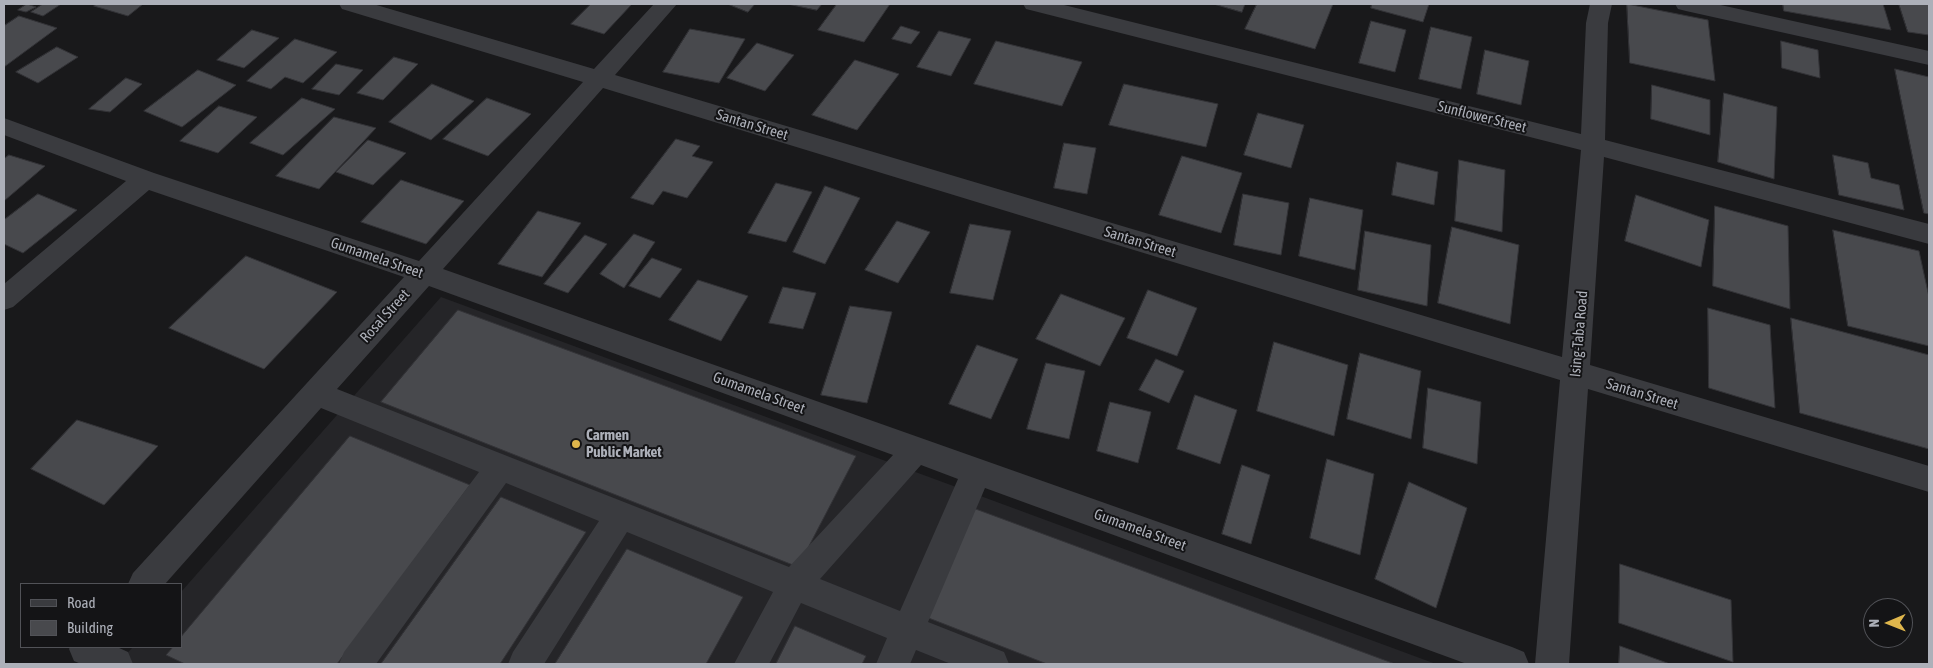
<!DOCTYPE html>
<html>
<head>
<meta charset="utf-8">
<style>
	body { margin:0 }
	#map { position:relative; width:1933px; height:668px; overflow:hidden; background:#19191b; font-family:"Asap Condensed",sans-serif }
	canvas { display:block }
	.frame { position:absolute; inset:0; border:5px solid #adb0b9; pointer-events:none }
	.legend { position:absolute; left:20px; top:583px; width:162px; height:65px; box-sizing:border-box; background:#141416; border:1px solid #515257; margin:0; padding:6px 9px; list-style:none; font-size:15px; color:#adb0b9 }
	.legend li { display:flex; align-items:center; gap:10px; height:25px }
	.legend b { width:25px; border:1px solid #515257 }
	.north { position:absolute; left:1863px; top:598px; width:50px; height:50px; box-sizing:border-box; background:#141416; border:1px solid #515257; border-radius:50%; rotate:269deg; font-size:14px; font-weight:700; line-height:20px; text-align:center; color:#adb0b9 }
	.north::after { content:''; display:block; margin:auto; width:18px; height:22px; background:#dfb64c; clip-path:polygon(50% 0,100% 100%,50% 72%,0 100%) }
</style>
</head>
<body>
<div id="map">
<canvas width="1933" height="668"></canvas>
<div class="frame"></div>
<ul class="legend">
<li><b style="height:6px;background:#3a3b3f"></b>Road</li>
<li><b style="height:14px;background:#48494d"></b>Building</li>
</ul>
<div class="north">N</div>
</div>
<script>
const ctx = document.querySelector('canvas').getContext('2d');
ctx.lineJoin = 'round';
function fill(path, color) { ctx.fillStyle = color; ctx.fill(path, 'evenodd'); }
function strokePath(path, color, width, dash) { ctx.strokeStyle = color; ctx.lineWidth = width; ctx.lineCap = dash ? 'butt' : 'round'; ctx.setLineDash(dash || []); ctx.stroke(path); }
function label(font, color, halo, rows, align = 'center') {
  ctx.font = font + ' "Asap Condensed",sans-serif'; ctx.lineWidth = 4; ctx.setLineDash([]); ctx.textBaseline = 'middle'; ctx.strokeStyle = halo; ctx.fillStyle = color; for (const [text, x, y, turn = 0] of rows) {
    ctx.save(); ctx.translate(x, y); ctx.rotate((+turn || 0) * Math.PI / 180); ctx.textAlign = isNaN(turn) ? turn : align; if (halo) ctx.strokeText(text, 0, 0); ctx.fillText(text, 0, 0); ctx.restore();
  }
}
fill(new Path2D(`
	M441,297l995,367h-1319l16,-17h48v-55z`), '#252528');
const building = new Path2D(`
	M27,4l9,3 -10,5 -8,-2z
	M43,4h18l-18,12 -12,-4z
	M97,4h46l-15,12 -34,-10z
	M591,4h41l-28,30 -33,-10z
	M728,4h27l-7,8z
	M788,4h34l-5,6z
	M837,4h53l-26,38 -46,-12z
	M1214,4h31l-3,8z
	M1257,4h76l-18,45 -70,-20z
	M1372,4h57l-6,18 -52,-14z
	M1627,4l81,16 7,61 -85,-18z
	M1783,4h100l8,26 -107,-19z
	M1899,4h30v31l-21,-3z
	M19,16l38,12 -53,39v-41z
	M1371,21l35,9 -11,42 -36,-9z
	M901,26l19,6 -9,12 -19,-5z
	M1431,27l41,10 -11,52 -42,-10z
	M690,29l55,10 -26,44 -56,-11z
	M252,30l27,8 -35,30 -27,-8z
	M939,31l32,8 -20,37 -34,-9z
	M295,39l42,13 -34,31 -18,-6 -14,12 -24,-8z
	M996,41l86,21 -20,44 -88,-22z
	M1781,41l37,9 2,28 -38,-10z
	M757,43l37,12 -29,36 -38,-13z
	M57,47l21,10 -40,26 -22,-11z
	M1485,50l44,11 -8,44 -44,-11z
	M394,57l24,7 -35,36 -26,-7z
	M855,60l44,14 -42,56 -45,-15z
	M336,64l27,6 -24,25 -27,-6z
	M1895,69l34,8v137l-5,-1z
	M198,70l38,15 -54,42 -38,-16z
	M126,78l16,6 -32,28 -21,-3z
	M432,84l42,17 -43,39 -42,-18z
	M1124,84l94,20 -12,43 -97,-22z
	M1652,85l58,15v35l-59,-16z
	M1724,93l53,14 -3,72 -56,-17z
	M302,98l33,11 -52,46 -33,-12z
	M487,98l44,16 -43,42 -45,-17z
	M219,106l38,11 -39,36 -38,-12z
	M1258,113l46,12 -13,43 -47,-13z
	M334,117l42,11 -57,61 -43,-13z
	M676,139l24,7 -8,10 21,6 -26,36 -24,-7 -10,14 -22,-7z
	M368,140l38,13 -33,32 -37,-13z
	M1064,143l32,5 -9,46 -33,-6z
	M9,155l36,11 -41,35v-42z
	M1833,155l35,8 3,15 28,7 5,25 -65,-15z
	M1182,156l60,17 -21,60 -62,-18z
	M1459,160l46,10 -3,62 -47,-11z
	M1397,162l41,10 -4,33 -42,-10z
	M401,180l63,21 -38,43 -65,-22z
	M776,183l36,9 -26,50 -38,-9z
	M825,186l35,12 -35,66 -32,-12z
	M38,194l39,16 -54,43 -19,-9v-24z
	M1243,194l46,9 -8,52 -47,-10z
	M1636,195l73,25 -8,47 -76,-26z
	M1310,198l53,12 -8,60 -56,-14z
	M1715,206l73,20 2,83 -77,-23z
	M538,211l43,12 -39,54 -44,-13z
	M897,221l33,11 -32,51 -33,-13z
	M970,224l41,7 -18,69 -43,-7z
	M1452,227l67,18 -9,79 -72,-21z
	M1833,230l86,21 10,46v49l-81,-20z
	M1365,231l66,14 -4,61 -69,-16z
	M634,234l21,8 -31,46 -24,-14z
	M585,235l22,9 -39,49 -24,-9z
	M246,256l91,36 -73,77 -95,-41z
	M652,258l30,11 -22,29 -31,-12z
	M698,280l50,16 -27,45 -52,-21z
	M783,287l33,6 -13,36 -34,-6z
	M1148,290l49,18 -20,48 -50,-18z
	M1061,294l64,24 -25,48 -64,-27z
	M850,306l42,6 -25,91 -46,-8z
	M1708,308l62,17 5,83 -66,-20z
	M458,310l398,146 -58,111 -417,-165z
	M1791,318l138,37v94l-129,-36z
	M1274,342l74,23 -14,71 -77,-25z
	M977,345l41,14 -27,60 -42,-15z
	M1360,353l61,18 -10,68 -64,-20z
	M1156,359l28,12 -15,32 -30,-13z
	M1046,363l39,8 -16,68 -42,-10z
	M1428,388l53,14 -4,62 -54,-16z
	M1195,395l42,15 -17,54 -43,-15z
	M1110,402l41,10 -13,51 -41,-12z
	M77,420l81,26 -54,59 -73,-36z
	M350,436l120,49 -133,179h-152l-19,-9 7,-8h8v-10z
	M1327,459l47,15 -14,81 -50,-17z
	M1242,465l28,10 -19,69 -29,-10z
	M1409,482l58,26 -31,100 -61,-29z
	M501,497l85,35 -86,132h-119z
	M973,508l422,156h-348l-121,-47z
	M627,549l116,48 -37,67h-151z
	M1620,564l111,36 2,62 -114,-39z
	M795,626l71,30 -4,8h-86z
	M1620,646l50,18h-51z`);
fill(building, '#48494d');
strokePath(building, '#333337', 1);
fill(new Path2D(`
	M339,4h34l221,65 60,-65h23l-62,71 947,282 19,-207 -547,-139 -8,-2 -3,-5h37l521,130 5,-111 4,-19h22l-4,19 -3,117 324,84v20l-325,-87 -14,208 339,101v26l-341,-103 -19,275h-34l25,-284 -957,-292 -160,181 1069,378 12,5 5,12h-62l-482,-176 -57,134 76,30 5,12h-58l-35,-14 -6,14h-34l11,-26 -86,-35 -32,61h-35l39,-72 -146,-60 -83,132h-36l5,-12 86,-131 -93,-38 -130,181h-37l5,-12 135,-180 -158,-64 -156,176h-37l5,-11 271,-296 -255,-87 -136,117 -9,3v-26l122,-103 -122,-46v-17l150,55 265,88 164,-179 -241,-73zM429,286l464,169 -104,112 -452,-178zM921,465l37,14 -58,132 -80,-32z
	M1675,4h41l213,47v14l-243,-54 -8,-2z
	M70,647h47l11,5 5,12h-52l-7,-3 -5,-12z`), '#3a3b3f');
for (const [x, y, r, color] of [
	[576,444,5,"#dfb64c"]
]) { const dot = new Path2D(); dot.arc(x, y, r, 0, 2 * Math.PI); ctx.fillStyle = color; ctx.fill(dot); strokePath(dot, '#141416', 2); }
label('15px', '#adb0b9', '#141416', [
	["Sunflower Street",1482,117,14],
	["Santan Street",752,125,17],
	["Santan Street",1140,242,17],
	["Gumamela Street",377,258,19],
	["Rosal Street",385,316,-48],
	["Ising-Taba Road",1579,334,-85],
	["Gumamela Street",759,393,20],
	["Santan Street",1642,394,17],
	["Gumamela Street",1140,530,20]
]);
label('bold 15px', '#adb0b9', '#141416', [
	["Carmen",586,435],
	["Public Market",586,452]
], 'left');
</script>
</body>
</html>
